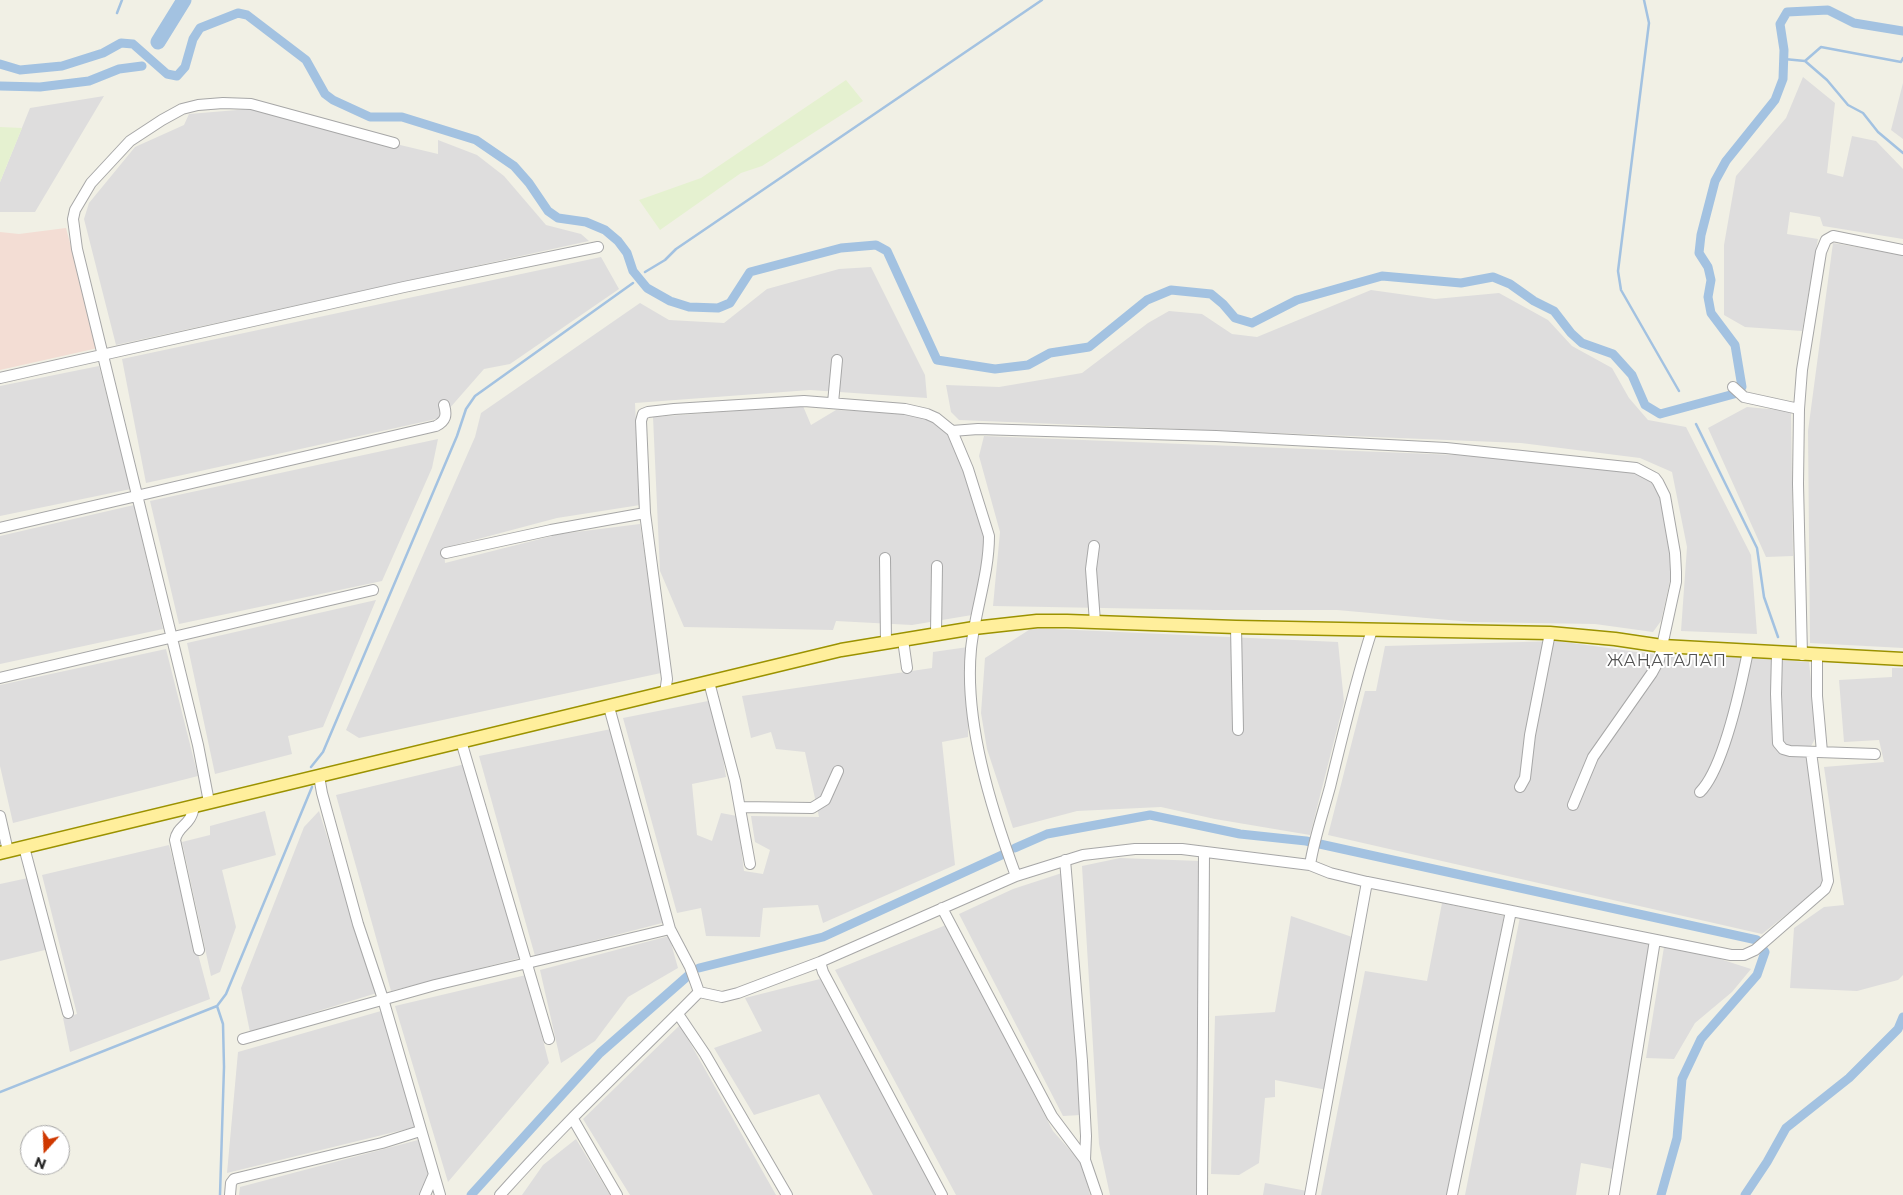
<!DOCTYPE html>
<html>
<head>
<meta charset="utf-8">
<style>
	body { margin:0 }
	#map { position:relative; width:1903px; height:1195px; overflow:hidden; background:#f1f0e5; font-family:Montserrat,sans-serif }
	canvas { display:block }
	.north { position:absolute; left:20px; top:1125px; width:50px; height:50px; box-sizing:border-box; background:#fff; border:1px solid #a6a6a6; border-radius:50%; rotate:200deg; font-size:14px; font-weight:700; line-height:20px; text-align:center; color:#202020 }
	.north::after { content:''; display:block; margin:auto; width:18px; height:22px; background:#cf3800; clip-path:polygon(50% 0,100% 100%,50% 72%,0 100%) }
</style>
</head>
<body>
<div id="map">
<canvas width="1903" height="1195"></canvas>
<div class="north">N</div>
</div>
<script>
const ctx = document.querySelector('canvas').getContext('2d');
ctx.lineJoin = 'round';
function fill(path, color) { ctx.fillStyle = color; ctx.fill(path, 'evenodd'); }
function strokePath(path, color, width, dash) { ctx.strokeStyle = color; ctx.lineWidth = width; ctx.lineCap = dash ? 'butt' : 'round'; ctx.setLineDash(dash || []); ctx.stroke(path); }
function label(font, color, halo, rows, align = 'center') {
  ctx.font = font + ' Montserrat,sans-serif'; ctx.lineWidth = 4; ctx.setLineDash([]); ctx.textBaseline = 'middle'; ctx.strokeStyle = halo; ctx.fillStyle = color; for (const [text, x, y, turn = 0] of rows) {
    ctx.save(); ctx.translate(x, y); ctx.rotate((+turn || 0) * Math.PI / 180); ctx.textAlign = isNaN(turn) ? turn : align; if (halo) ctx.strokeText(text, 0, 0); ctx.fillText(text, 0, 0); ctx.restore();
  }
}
fill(new Path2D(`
	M1803,77l32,26 -8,70 16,4 9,-41 24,5 27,28v70l-80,-13 -3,-9 -30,-5 -3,22 31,5 -16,92 -57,-4 -21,-12v-70l12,-69 50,-58z
	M1903,83v56l-12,-9z
	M104,96l-69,116h-35v-30l30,-74z
	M249,109l189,45v-14l39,15 27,21 42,49 35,9 8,7 -473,104 -32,-126 5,-16 46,-56 49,-22 5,-11z
	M1833,243l70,12v393l-93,-5 -2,-212z
	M601,257l18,32 -109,75 -26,5 -43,49 -295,65 -24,-124z
	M871,267l54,108 2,23 -117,-8 -175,13 5,102 -83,13 -113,30 1,15 115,-29 80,-10 11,72 7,19 3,58 -302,65 -13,-8 129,-293 6,-24 159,-110 29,17 55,3 43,-34 72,-20z
	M1371,290l64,9 64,-6 49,27 24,26 40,22 17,30 19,22 38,7 65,128 6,79 -76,-3 6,-84 -15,-75 -32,-14 -119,-15 -562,-23 -8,-8 -5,-27 53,2 83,-14 66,-50 21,-12 33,3 30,20 25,3z
	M99,366l32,123 -131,27v-130z
	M803,406l8,19 25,-15 60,2 36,5 23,25 31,99 -14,74 -60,10 -76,-4 -3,9 -149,-3 -24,-56 -7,-154z
	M1747,407l44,4 2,145 -27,1 -58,-129z
	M984,436l522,21 116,13 25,7 13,13 11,53v33l-10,45 -8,11 -58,-8 -124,-2 -134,-12h-123l-221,-4 7,-74 -21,-76z
	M438,439l-6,29 -50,113 -203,43 -29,-123z
	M134,505l29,124 -163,35v-128z
	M376,600l-53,127 -35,9 4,18 -77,20 -28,-131z
	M1032,628l306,14 6,60 -34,133 -95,-16 -54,-12 -84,4 -64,17 -26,-79 -6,-36 4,-55z
	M1557,641l139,19 22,-4 91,6 8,73 -9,17 18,131 -64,51 -434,-99 37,-144h11l9,-45z
	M968,647v90l-26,5 13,123 -132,58 -5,-18 -55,3 -3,29 -54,-1 -5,-28 -24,5 -54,-195 85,-17 9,20 9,56 -34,7 5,51 15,6 9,-28 16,3 7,55 19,3 7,-24 -15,-8 -4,-26 68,1 -14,-65 -29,-3 -5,-17 -20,6 -9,-42 190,-28 1,-16z
	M166,649l32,127 -185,47 -13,-57v-81z
	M1892,668h11v307l-5,5 -41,11 -67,-3 4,-60 30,-21 20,-2 -20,-138 60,-5 -5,-22 -35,2 -5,-62 53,-3z
	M611,729l55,193 -131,34 -56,-200z
	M465,764l55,194 -129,33 -55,-196z
	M265,811l11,44 -54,15 14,57 -16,45 -9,4 -29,-134 28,-7v-9z
	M319,811l58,182 -127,39 -9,-44 63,-161z
	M169,845l41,154 -140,53 -7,-34 14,-4 -35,-139z
	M1120,858l80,3 -3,334h-87l-11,-51 -17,-278z
	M1062,873l19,242 -18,1 -104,-202 54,-25z
	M28,878l21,71 -49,12v-77z
	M1442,903l62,13 -55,279h-128l44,-224 62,10z
	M1291,916l64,22 -28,152 -52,-10v17l-10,1 -6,65 -20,12 -28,-1 4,-158 60,-4z
	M1520,917l131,27 -38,225 -32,-6 -5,32h-111z
	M946,925l107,206 30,34 7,30h-134l-121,-225z
	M669,936l9,32 -50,29 -33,44 -34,22 -21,-93z
	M1664,947l53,11 34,11 -19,23 -37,31 -21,36 -28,-1z
	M526,975l23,88 -101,119 -53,-176z
	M820,979l117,216h-64l-54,-101 -65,21 -40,-67 48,-17 -17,-33z
	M381,1011l34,116 -188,46 11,-121z
	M680,1025l96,170h-146l-47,-76z
	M576,1139l34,56h-88l21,-30z
	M418,1140l10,33 -7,22h-182l1,-8z
	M1265,1183l42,8 -1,4h-43z`), '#dedddd');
fill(new Path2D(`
	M66,228l32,120 -98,22v-138l19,2z`), '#f3ddd4');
fill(new Path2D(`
	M846,80l17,21 -101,65 -21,7 -81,57 -21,-30 62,-22z
	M0,127l22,1 -22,54z`), '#e5f1d0');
strokePath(new Path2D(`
	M1644,0l5,23 -31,248 3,19 58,101
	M117,13l5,-13
	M1784,59l21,2 16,-14 80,15 2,-4
	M1805,61l22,19 21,25 15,8 15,19 25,21
	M645,272l20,-12 11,-11 366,-249
	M1696,424l61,124 7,49 14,40
	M311,767l12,-15 134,-316 9,-27 9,-13 158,-113
	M217,1006l6,18 1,43 -4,128
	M0,1092l217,-86 9,-12 86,-207`), '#a3c2e1', 2.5);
strokePath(new Path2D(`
	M0,64l20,6 42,-4 41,-13 18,-10 12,1 34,30 10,2 8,-9 8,-28 7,-11 38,-15 9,2 59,45 19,34 8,6 37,17h32l74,23 38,26 15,17 19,28 10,7 28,4 19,8 13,11 9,12 6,18 14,17 23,13 19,6 29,1 12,-5 20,-31 91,-24 35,-3 11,6 50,109 58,9 33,-4 22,-12 39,-6 58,-47 24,-10 40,4 12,10 12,14 17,5 45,-23 85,-24 79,7 32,-6 17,7 24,17 20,10 17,22 11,10 31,11 19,21 13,30 15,9 74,-20 8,-7 -7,-42 -24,-32 -3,-16 3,-17 -3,-13 -9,-14 2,-18 14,-54 11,-20 49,-61 8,-21 1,-29 -4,-26 7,-12 41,-2 26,13 49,8
	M0,86l40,1 49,-6 30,-12 23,-3
	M1015,848l32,-14 103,-19 90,19 66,7 451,99 8,12 -8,23 -56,64 -19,40 -5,59 -16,57
	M699,968l124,-31 181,-83
	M471,1195l129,-142 90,-79
	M1745,1195l22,-33 19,-34 63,-50 49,-49 5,-12`), '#a3c2e1', 9);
strokePath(new Path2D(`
	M158,42l26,-42`), '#a3c2e1', 15);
const minor = new Path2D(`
	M0,378l404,-91 194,-40
	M1733,387l11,10 55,12
	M833,403l4,-43
	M952,431l26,-2 238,7 230,12 190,20 19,10 3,4 7,14 10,57 1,19v10l-17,78 -7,13 -59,84 -20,48
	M0,528l436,-102c10,-5 11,-11 8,-21
	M1094,546l-3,23 4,53
	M446,553l105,-23 94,-17
	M885,558l1,85
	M1236,627l2,103
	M936,633l1,-67
	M903,640l4,28
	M1777,653l-1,41 2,49 5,6 7,2 85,3
	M1802,655l-4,-171 1,-75 3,-39 19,-118 5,-12 7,-4 70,14
	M1817,655v41l5,56
	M0,678l373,-88
	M709,682l26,99 15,83
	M665,693l2,-14 -22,-166 -4,-92 2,-7 5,-2 26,-3 130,-8 101,8 22,5 9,4 16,13 16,38 21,67c0,38 -14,75 -18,113 -7,73 20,159 45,227
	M609,707l61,222 20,38 9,25 23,5 16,-4 82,-31 196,-86 67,-21 52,-6h47l128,16 20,8 37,9 364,73h13l11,-5 70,-61 3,-8 -17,-129
	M461,741l88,298
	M319,776l3,17 36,131 25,75 57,196
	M1520,787l5,-9 5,-43 20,-102
	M1700,792c24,-24 41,-106 48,-141
	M209,802l-11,-57 -121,-496 -4,-30 2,-9 16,-27 39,-42 32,-21 20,-11 16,-4 25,-2 28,1 143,39
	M194,806c-3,21 -16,18 -19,34l24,110
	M740,807l72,1 13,-8 13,-29
	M0,816l8,35
	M24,847l44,166
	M1065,860l17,201 4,75 -1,24
	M1310,865c4,-26 13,-52 20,-78 13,-53 25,-105 42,-157
	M942,908l110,208 33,44 12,35
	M820,962l3,10 119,223
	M678,1014l27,40 82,141
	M243,1039l192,-54 235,-56
	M573,1119l44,76
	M230,1195l1,-12 3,-4 148,-36 38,-12
	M425,1195l9,-21
	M500,1195c63,-71 133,-136 199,-203
	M1202,1195l2,-343
	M1310,1195l57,-313
	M1452,1195l59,-284
	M1614,1195l41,-255`);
const major = new Path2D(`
	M0,853l841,-203 133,-22 63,-7h30l169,6 314,6 65,6 47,7 241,13`);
strokePath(minor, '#a7a7a7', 12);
strokePath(major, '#9b9200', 15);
strokePath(minor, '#fff', 10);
strokePath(major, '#ffef9c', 12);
ctx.letterSpacing = '1px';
label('16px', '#535353', '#fff', [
	["ЖАҢАТАЛАП",1667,661]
]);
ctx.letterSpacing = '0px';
</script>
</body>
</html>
